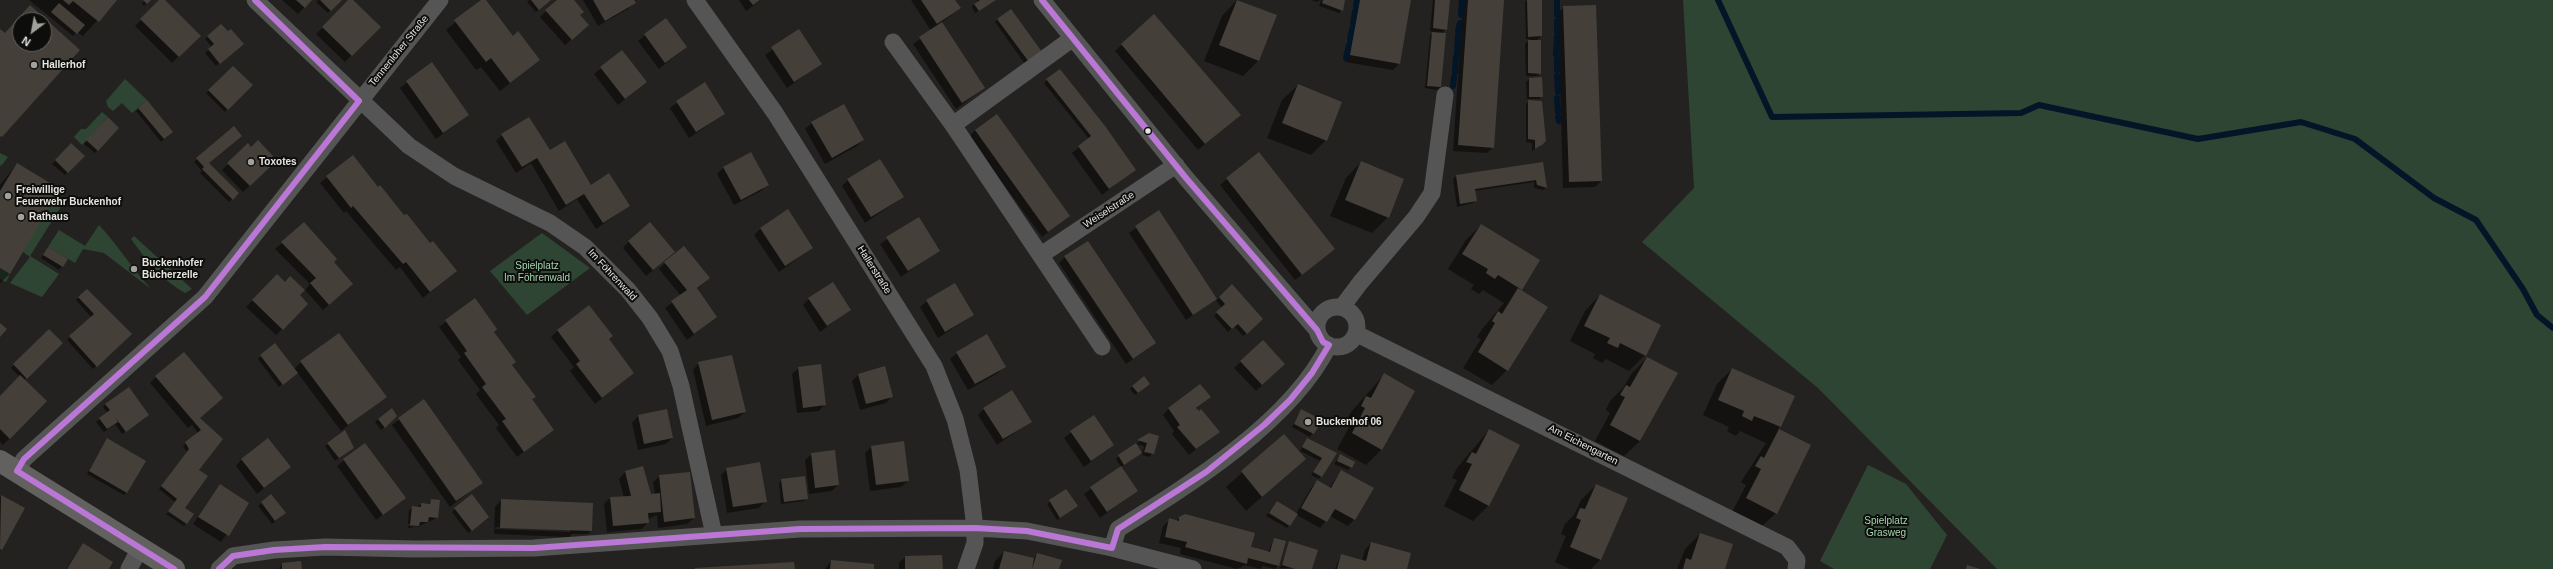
<!DOCTYPE html>
<html>
<head>
<meta charset="utf-8">
<style>
	body { margin:0 }
	#map { position:relative; width:2553px; height:569px; overflow:hidden; background:#242220; font-family:Arial,sans-serif }
	canvas { display:block }
	.north { position:absolute; left:12px; top:12px; width:40px; height:40px; box-sizing:border-box; background:#0d0d0b; border:1px solid #646361; border-radius:50%; rotate:212deg; font-size:11px; font-weight:700; line-height:16px; text-align:center; color:#e6e5e2 }
	.north::after { content:''; display:block; margin:auto; width:14px; height:18px; background:#a2a19e; clip-path:polygon(50% 0,100% 100%,50% 72%,0 100%) }
</style>
</head>
<body>
<div id="map">
<canvas width="2553" height="569"></canvas>
<div class="north">N</div>
</div>
<script>
const ctx = document.querySelector('canvas').getContext('2d');
ctx.lineJoin = 'round';
function fill(path, color) { ctx.fillStyle = color; ctx.fill(path, 'evenodd'); }
function strokePath(path, color, width, dash) { ctx.strokeStyle = color; ctx.lineWidth = width; ctx.lineCap = dash ? 'butt' : 'round'; ctx.setLineDash(dash || []); ctx.stroke(path); }
function label(font, color, halo, rows, align = 'center') {
  ctx.font = font + ' Arial,sans-serif'; ctx.lineWidth = 4; ctx.setLineDash([]); ctx.textBaseline = 'middle'; ctx.strokeStyle = halo; ctx.fillStyle = color; for (const [text, x, y, turn = 0] of rows) {
    ctx.save(); ctx.translate(x, y); ctx.rotate((+turn || 0) * Math.PI / 180); ctx.textAlign = isNaN(turn) ? turn : align; if (halo) ctx.strokeText(text, 0, 0); ctx.fillText(text, 0, 0); ctx.restore();
  }
}
fill(new Path2D(`
	M1683,0h870v569h-556l-179,-181 -176,-146 52,-54z
	M125,79l22,21 -15,13 -10,-10 -9,8 -5,-4 -2,-6z
	M102,112l6,5 -26,28 -8,-8 7,-8h5z
	M0,153l8,4 -7,9 -1,-1z
	M53,199l9,6 -32,51 29,18 -17,23 -32,-14 20,-26 -8,-6z
	M99,225c19,20 33,44 52,64l-47,-36 -21,-4 -8,14 -27,-16 11,-17 26,16z
	M542,233l48,35 -63,47 -37,-44z
	M134,236l58,53 -7,4c-23,-13 -38,-32 -54,-54z
	M0,268l10,6 -4,8 -6,-3z
	M1868,465l38,19 41,51 -17,34h-96l-14,-8z`), '#2f4534');
fill(new Path2D(`
	M29,0h87l-33,36 -6,-4 -4,4z
	M145,0h5l-6,6 -2,-2z
	M161,0l38,36 -27,27 -37,-37z
	M282,0h29l-13,14z
	M318,0h22l-12,13 -12,-11z
	M350,0l29,27 -34,35 -29,-28z
	M482,0l30,37 27,23 -39,31 -19,-24 -5,3 -30,-40z
	M529,0h21l-14,12 -9,-10z
	M558,0h15l8,31 -16,14 -25,-28z
	M583,0h50l1,2 -6,7 -30,17z
	M739,0h22l-15,11z
	M911,0h43l6,8 -19,15 43,65 -28,21 -43,-65 18,-13z
	M978,0h18l-21,13 -3,-6z
	M1237,0l39,15 -18,46 -15,15 -39,-15 18,-45z
	M1311,0h9l-3,2z
	M1321,0h23l-2,10 -3,3 -20,-7z
	M1356,0h54l-11,64 -6,6 -48,-8z
	M1433,0h16l-3,29 -5,5 -1,53 -3,3 -12,-2 5,-52 4,-4 -4,-1z
	M1463,0h40l-10,147 -6,6 -34,-2z
	M1527,0h14v36l-5,5 4,32 -3,3h-11l-1,-32 5,-5h-4l-1,-37z
	M1564,7l37,174 -6,6 -32,1 -5,-175z
	M1154,16l85,99 -41,35 -83,-99z
	M666,19l20,28 -27,22 -21,-28z
	M998,19l43,33 -16,12 -30,-42z
	M799,31l21,33 -33,24 -22,-33z
	M208,36l31,11 -23,19 -11,-13 7,-6 -7,-8z
	M622,51l24,31 -28,23 -24,-31z
	M432,64l36,51 -32,24 -36,-51z
	M233,67l18,18 -26,27 -19,-19z
	M1529,79l13,17 -3,3h-12l-1,-17z
	M1047,80l87,90 -32,25 -30,-42 17,-14 -45,-56z
	M704,83l20,31 -35,24 -19,-30z
	M1298,85l28,55 -15,15 -44,-17 15,-38z
	M1529,101l13,44 -10,6v-8l-6,-1v-38z
	M139,109l30,26 -8,7 -25,-31z
	M108,119l10,9 -23,25 -11,-9z
	M812,123l51,17 -6,6 -32,18 -20,-35z
	M234,128l-26,35 30,30 -9,9 -29,-29 2,-2 -8,-9z
	M975,130l94,86 -27,21 -73,-100z
	M502,135l47,16 42,35 38,20 -33,23 -19,-30 -18,12 -28,-48 -15,10 -20,-32z
	M71,144l12,12 -18,19 -13,-11z
	M248,145l21,22 -26,25 -21,-22z
	M750,153l18,31 -7,7 -27,14 -17,-31 6,-6z
	M353,156l25,32 77,83 -32,27 -23,-31 -4,3 -50,-59 -2,2 -24,-30z
	M1361,162l27,55 -16,16 -42,-17 16,-38z
	M17,164l-7,110 -10,9v-98z
	M1542,164l4,24 -3,2 -9,-2v-6l-60,9 2,9 -3,3 -16,4 -4,-28 3,-3z
	M1227,179l107,70 -39,31 -75,-95z
	M848,180l55,17 -38,26 -23,-37z
	M1159,211l58,89 15,-14 30,33 -19,17 -9,-10 -6,6 -14,-16 8,-8 -7,-9 -29,21 -57,-87z
	M918,218l21,32 -38,27 -21,-33z
	M304,223l42,67 -23,20 -18,-20 5,-6 -35,-35z
	M1481,225l40,64 -14,81 -15,15 -29,-17 18,-29 -4,-2 6,-9 21,-25 -21,-13 -4,4 -8,-5 3,-4 -26,-16 18,-29z
	M761,228l51,20 -33,24 -25,-37z
	M629,241l38,17 -21,18 -23,-28z
	M46,251l21,8 -8,11 -18,-12z
	M1065,257l90,86 -7,6 -22,15 -67,-101z
	M665,263l44,15 -12,11 19,28 -29,23 -22,-32 16,-12 -22,-27z
	M277,275l30,29 -31,31 -30,-28z
	M87,290l44,44 -38,35 -26,-29 24,-23 -15,-17z
	M1600,295l45,60 -16,16 -23,-12 -4,4 -9,-5 2,-4 -25,-13 15,-30z
	M474,299l37,67 23,31 -3,3 22,29 -36,28 -21,-29 3,-3 -23,-31 4,-4 -22,-30 3,-3 -22,-30z
	M809,299l41,11 -30,22 -17,-27z
	M927,301l46,14 -35,23 -18,-31z
	M49,331l12,12 -37,37 22,21 -43,44 -3,-3v-45l20,-20 -9,-9z
	M557,331l51,9 25,33 -38,31 -25,-33 4,-4 -23,-30z
	M1263,341l15,29 -22,21 -22,-23z
	M957,353l47,13 -6,7 -30,17 -18,-31z
	M261,356l33,13 7,-7 85,34 -45,35 -44,-59 -18,15 -21,-28z
	M1647,358l30,16 -37,67 -16,15 -29,-15 15,-28 -4,-3 4,-9 13,-13 9,-15z
	M699,363l46,49 -7,6 -32,8 -13,-56z
	M799,368l26,36 -6,7 -22,2 -5,-39z
	M1732,369l61,28 -15,32 31,16 -33,68 -16,15 -29,-14 15,-29 -5,-3 25,-39 -26,-12 -4,5 -9,-5 2,-4 -26,-12 14,-31z
	M858,375l34,21 -6,7 -26,7 -8,-29z
	M1384,375l30,16 -33,59 -15,15 -29,-16 14,-25 -5,-3 5,-9z
	M156,377l66,62 -47,63 -16,-13 28,-37 -4,-6 15,-13 -6,-8 -4,3 -38,-45z
	M1133,386h13l-11,9 -5,-6z
	M1210,397l-14,12 22,23 -29,23 -17,-21 2,-3 -11,-16 6,-7z
	M424,400l58,82 -32,25 -58,-82z
	M106,404l39,14 -23,16 -7,-10 -11,8 -8,-10 12,-8 -5,-7z
	M984,409l46,13 -33,23 -19,-30z
	M667,410l5,28 -6,6 -28,6 -6,-27 6,-7z
	M1301,410l20,10 -11,17 -18,-10z
	M1093,416l20,29 -29,22 -20,-29z
	M378,419l12,2 1,1 -10,8 -6,-8z
	M1489,430v75l-16,16 -29,-15 13,-26 -5,-2 5,-10z
	M344,432l5,6 -2,3 2,9 -14,11 -10,-15z
	M1150,434l8,3 -8,20 -8,-2 2,-9 -8,-2z
	M1284,435l20,24 -58,52 -20,-24z
	M1307,439l29,14 -17,26 -8,-4 9,-14 -20,-10z
	M105,443l22,49 -3,3 -37,-21z
	M365,444l39,54 -28,22 -39,-54z
	M871,447l37,34 -7,6 -31,4 -5,-38z
	M1141,453l-20,14 -5,-8 3,-3z
	M812,454l26,31 -6,6 -23,3 -4,-34z
	M1340,455l11,12 -3,3 -14,-6z
	M242,459l48,8 -33,27 -21,-28z
	M1121,467l16,24 -37,27 -16,-24z
	M643,468l7,27h5l-2,-13 7,-6 34,42 -7,6 -29,4 -1,-13 -9,4v3l-6,7 -35,3 -3,-28 6,-6 14,-1 -5,-18 6,-7z
	M727,469l38,32 -6,7 -32,5 -6,-38z
	M1341,471l13,49 -6,6 -18,-10 -10,12 -23,-13 -10,13 -21,-12 11,-14 19,12 15,-26 6,-7 12,7z
	M782,480l25,18 -3,3 -23,3 -2,-21z
	M220,485l28,18 -27,39 -28,-18z
	M1596,485l31,13 -27,62 -9,9h-21l-15,-7 11,-26 -5,-2 4,-10 9,-9 7,-15z
	M1065,490l11,16 -19,14 -10,-16z
	M271,495l11,21 -10,8 -14,-18z
	M1,496l22,13 -23,42v-54z
	M431,500l8,1 -2,17 -20,9v-2l-9,-1 1,-14 13,-6 6,1z
	M501,500l91,4 -1,27 -3,3h-16l-3,3 -75,-3 1,-27zM495,527l75,3v2l-75,-3z
	M455,509l33,8 -20,16 -16,-21z
	M168,512l18,12 -2,2 -18,-12z
	M1180,517l70,31 18,5 6,-14 11,3 -7,24 -3,3 -12,-3 -3,3 -15,-4 -8,4 -57,-15 1,-6 -22,-5 4,-17 7,-6 6,1z
	M408,526l9,1 -9,1z
	M1700,534l24,35h-47l8,-20z
	M1290,542l21,27 -31,-1z
	M1371,543l35,26h-71l6,-14 21,6 3,-11z
	M83,544l25,25h-42z
	M1004,552l29,7 4,-5 21,15h-65l2,-8z
	M905,557l37,12h-43v-6z
	M831,561l42,8h-48z
	M300,562l1,7h-22l3,-5z`), '#0007');
strokePath(new Path2D(`
	M1718,0l54,117 249,-4 18,-8 159,34 103,-17 54,17 79,59 42,22 47,69 14,26 16,13
	M1356,6l1,-6
	M1461,15l1,-15
	M1557,15v-15
	M1353,24l2,-13
	M1458,31l2,-8
	M1557,32v-11
	M1350,40l2,-11
	M1457,53l1,-18
	M1556,54l1,-17
	M1346,58l3,-13
	M1557,59v11
	M1455,72l1,-15
	M1557,76l1,16
	M1453,86l1,-9
	M1557,98l1,14
	M1558,117l1,4`), '#031628', 6);
fill(new Path2D(`
	M63,0h54l-18,22 -26,-21 -4,4z
	M143,0h8l-4,4z
	M159,0h6l36,36 -22,21 -39,-38z
	M296,0h16l-7,8z
	M320,0h22l-11,11z
	M348,0h5l28,27 -29,29 -30,-29z
	M481,0h5l27,36 5,-5 22,29 -30,23 -19,-25 -5,4 -32,-42z
	M531,0h20l-12,10z
	M557,0h17l10,12 -4,3 9,10 -17,15 -27,-30z
	M593,0h41l2,3 -31,18z
	M749,0h11l-7,5z
	M921,0h34l6,8 -24,16z
	M980,0h16l-17,11 -5,-7z
	M1237,0l40,15 -18,46 -40,-16z
	M1323,0h22l-2,11 -21,-8z
	M1360,0h51l-11,64 -50,-9z
	M1435,0h15l-3,30 -14,-2z
	M1468,0h36l-10,148 -36,-3z
	M1527,0h15v36l-14,1z
	M59,3l26,22 -8,9 -26,-22z
	M30,5l50,45 -78,87 -2,-1v-107l5,4zM20,20h24v24h-24z
	M1596,5l6,176 -33,1 -6,-176z
	M1011,9l31,43 -13,10 -32,-43z
	M1154,14l87,101 -36,29 -84,-100z
	M666,18l21,29 -22,16 -21,-29z
	M942,22l43,66 -23,15 -43,-66z
	M221,24l7,7 3,-2 13,15 -24,20 -12,-15 6,-5 -7,-8z
	M799,29l23,35 -28,18 -23,-35z
	M1432,32l14,1 -5,54 -14,-1z
	M1528,40h13v34l-13,-1z
	M622,50l25,32 -22,17 -25,-32z
	M432,62l37,53 -26,18 -37,-52z
	M233,66l20,19 -25,25 -20,-20z
	M1060,69l45,57 31,44 -27,19 -31,-43 13,-10 -45,-57z
	M1542,77l1,20h-14v-19z
	M705,82l20,32 -29,18 -20,-31z
	M1298,84l44,18 -15,39 -45,-18z
	M147,100l26,32 -9,7 -26,-31z
	M1528,100l14,1 4,40 -4,4 -7,4v-9l-7,-1z
	M844,104l20,36 -32,18 -21,-36z
	M997,114l73,102 -22,16 -73,-102z
	M108,117l11,11 -21,23 -12,-11z
	M529,117l21,33 15,-9 26,44 18,-12 21,33 -27,17 -19,-29 -18,11 -29,-47 -15,9 -21,-33z
	M234,126l8,10 -33,27 30,30 -6,7 -31,-31 2,-2 -8,-9z
	M258,140l15,16 -7,6 4,5 -20,19 -23,-23 21,-20 3,4z
	M71,143l14,13 -17,17 -13,-13z
	M751,152l18,33 -28,15 -18,-33z
	M1259,152l76,97 -33,26 -76,-97z
	M353,155l25,32 2,-2 24,30 3,-1 23,29 3,-2 24,30 -27,21 -24,-30 -3,2 -50,-58 -2,2 -25,-32z
	M880,159l24,38 -33,20 -24,-38z
	M1361,161l43,18 -15,39 -44,-18z
	M1543,162l4,26 -10,-3 -1,-5 -61,9 2,12 -17,3 -4,-29z
	M17,163l43,26 -50,85 -10,-6v-77z
	M788,209l25,39 -28,18 -25,-38z
	M1159,210l58,89 -24,16 -58,-89z
	M919,217l21,34 -32,20 -22,-34z
	M304,222l33,37 -3,3 19,22 -24,21 -19,-22 6,-5 -35,-36z
	M650,222l25,30 -22,18 -25,-29z
	M1481,224l59,36 -18,30 -24,-15 -3,4 -9,-6 2,-4 -26,-15z
	M1088,241l68,102 -23,16 -69,-103z
	M684,246l26,32 -13,10 20,29 -23,17 -23,-33 16,-11 -23,-28z
	M48,247l20,12 -5,8 -20,-12z
	M277,274l8,8 5,-6 15,14 -5,5 8,9 -25,26 -31,-30z
	M833,282l18,28 -24,16 -19,-28z
	M955,283l19,32 -29,17 -19,-32z
	M1232,284l31,35 -16,15 -9,-10 -6,5 -16,-17 9,-8 -6,-7z
	M1518,288l30,19 -40,64 -30,-19 17,-29 -3,-2 6,-10 4,3z
	M87,289l45,45 -35,33 -28,-31 25,-22 -16,-17z
	M1600,294l61,31 -15,31 -26,-13 -2,5 -11,-5 3,-5 -26,-12z
	M475,298l22,31 -3,3 22,30 -4,3 24,32 -4,2 22,31 -30,22 -22,-31 4,-2 -24,-32 4,-3 -22,-31 3,-2 -22,-31z
	M589,305l24,31 -4,3 25,34 -32,25 -26,-34 4,-3 -23,-31z
	M0,323l7,6 -7,8z
	M49,329l14,14 -36,36 -14,-15z
	M339,333l48,64 -39,28 -48,-64z
	M987,334l19,33 -31,17 -19,-32z
	M1263,340l22,24 -23,21 -22,-24z
	M275,343l23,30 -15,12 -23,-30z
	M184,352l39,46 -23,20 23,21 -24,31 9,6 -23,32 9,6 -7,10 -19,-13 9,-12 -16,-13 28,-37 -4,-7 16,-12 -46,-54z
	M732,355l14,57 -34,8 -14,-58z
	M1647,357l31,16 -38,68 -30,-16 15,-28 -5,-2 6,-10 4,2z
	M821,364l5,41 -23,3 -5,-41z
	M885,366l8,31 -27,7 -8,-30z
	M1732,368l63,28 -14,31 -27,-11 -2,5 -10,-5 2,-5 -26,-11z
	M1384,373l31,18 -33,59 -30,-17 13,-25 -4,-2 5,-10 5,2z
	M20,375l27,26 -37,38 -10,-10v-33z
	M1144,376l6,8 -12,9 -6,-7z
	M1200,384l11,13 -15,11 3,3 2,-2 19,23 -24,17 -19,-22 3,-2 -12,-17z
	M129,387l20,28 -23,17 -11,-15 3,5 -11,7 -8,-11 11,-8 -5,-6z
	M1012,390l20,32 -29,17 -20,-31z
	M424,399l59,84 -27,18 -58,-83z
	M392,408l5,8 -12,12 -7,-9z
	M667,409l6,29 -29,6 -6,-29z
	M1301,409l21,11 -8,14 -20,-10z
	M1094,415l20,30 -23,16 -21,-30z
	M1489,429l31,16 -31,61 -30,-16 13,-26 -6,-2 6,-10 4,2z
	M1779,429l32,16 -34,69 -31,-16 15,-29 -6,-3 6,-10 3,2z
	M345,430l9,18 -15,10 -12,-15z
	M1149,433l10,3 -5,18 -10,-2 3,-9 -10,-3z
	M1284,434l22,25 -44,38 -21,-26z
	M107,438l39,23 -19,32 -38,-22z
	M268,438l23,29 -27,21 -23,-29z
	M1307,438l30,15 -15,24 -9,-5 9,-14 -20,-11z
	M904,441l5,40 -33,4 -5,-39z
	M365,443l41,55 -23,17 -40,-56z
	M1136,443l6,10 -18,12 -6,-10z
	M835,450l4,35 -24,3 -4,-35z
	M1340,454l15,8 -3,6 -15,-7z
	M760,462l7,40 -34,5 -7,-39z
	M643,466l8,28 9,-1 1,19 -13,1 1,10 -36,3 -3,-29 21,-1 -6,-25z
	M1121,466l17,25 -31,21 -17,-25z
	M1341,470l33,18 -19,32 -20,-11 -8,13 -26,-14 16,-28 14,8z
	M690,472l5,46 -31,4 -5,-47z
	M805,476l3,23 -24,3 -3,-23z
	M220,484l29,19 -20,33 -31,-19z
	M1596,484l32,14 -27,62 -31,-13 11,-27 -5,-2 4,-10 5,1z
	M1066,489l12,17 -18,12 -11,-18z
	M271,494l15,19 -11,8 -14,-19z
	M472,494l17,23 -17,14 -18,-23z
	M1,495l24,13 -23,42 -2,-1z
	M431,499l9,1 -2,18 -9,-1 -1,5h-8l-1,4 -9,-1 2,-19 9,1v-4l9,1z
	M501,499l92,4 -1,28 -92,-3z
	M1277,501l21,13 -8,12 -21,-13z
	M1185,514l70,19 -4,14 5,1 14,4 4,-14 12,3 -7,25 -31,-8 -1,6 -62,-17 2,-5 -22,-5 4,-19 10,3v-4z
	M1700,533l33,11 -8,25h-42l3,-11 5,2z
	M1289,541l29,9 -6,19h-17l-13,-4z
	M1371,542l40,11 -4,16h-70l4,-15 25,7z
	M83,543l30,19 -4,7h-42z
	M1004,551l30,7 -2,11h-33z
	M1037,553l25,7 -3,9h-27z
	M942,555l1,14h-38v-13z
	M831,560l43,4v5h-44z
	M301,561l1,8h-20v-6z
	M794,562l1,7h-100v-1z
	M1967,565l13,4h-14z`), '#444039');
strokePath(new Path2D(`
	M255,0l154,146 45,30 96,47 35,24 43,43 22,28 20,33 11,35 33,149
	M695,0l80,113 159,253 21,53 13,51 7,58v15l-9,26
	M1042,0l144,178 131,152
	M1073,38l-120,87 149,222
	M893,42l60,83
	M1041,255l135,-90
	M1317 327a20 20 0 1 1 40 0a20 20 0 1 1-40 0Z
	M1342,307l18,-24 56,-66 16,-24 13,-98
	M1357,334l430,213 10,13 -1,9
	M17,471l7,-12 181,-162 235,-297
	M1112,548l6,-19c71,-44 173,-107 211,-184
	M129,569l11,-21
	M219,569l14,-13 41,-6 51,-3 90,2 119,-1 266,-19 175,-1 52,3 85,17 81,21`), '#565555', 17);
strokePath(new Path2D(`
	M0,461l174,108`), '#626160', 22);
strokePath(new Path2D(`
	M174,569l-157,-98 7,-12 181,-162 154,-196 -104,-101
	M219,569l14,-13 41,-6 51,-3 209,1 266,-19 175,-1 52,3 85,17 6,-19 88,-57 58,-47 26,-25 22,-27 17,-28 -6,-3 -6,-12 -131,-152 -144,-178`), '#ba77d6', 6);
for (const [x, y, r, color] of [
	[34,65,4,"#a2a19e"],
	[1148,131,3.5,"#e6e5e2"],
	[251,162,4,"#a2a19e"],
	[8,196,4,"#a2a19e"],
	[21,217,4,"#a2a19e"],
	[134,269,4,"#a2a19e"],
	[1308,422,4,"#a2a19e"]
]) { const dot = new Path2D(); dot.arc(x, y, r, 0, 2 * Math.PI); ctx.fillStyle = color; ctx.fill(dot); strokePath(dot, '#0d0d0b', 1.5); }
label('10px', '#e6e5e2', '#0d0d0b', [
	["Tennenloher Straße",399,51,-51],
	["Weiselstraße",1109,210,-33],
	["Hallerstraße",874,270,58],
	["Im Föhrenwald",612,275,47],
	["Am Eichengarten",1583,445,27]
]);
label('bold 10px', '#e6e5e2', '#0d0d0b', [
	["Hallerhof",42,65],
	["Toxotes",259,162],
	["Freiwillige",16,190],
	["Feuerwehr Buckenhof",16,202],
	["Rathaus",29,217],
	["Buckenhofer",142,263],
	["Bücherzelle",142,275],
	["Buckenhof 06",1316,422]
], 'left');
label('10px', '#a3d7ad', '#0d0d0b', [
	["Spielplatz",537,266],
	["Im Föhrenwald",537,278],
	["Spielplatz",1886,521],
	["Grasweg",1886,533]
]);
</script>
</body>
</html>
